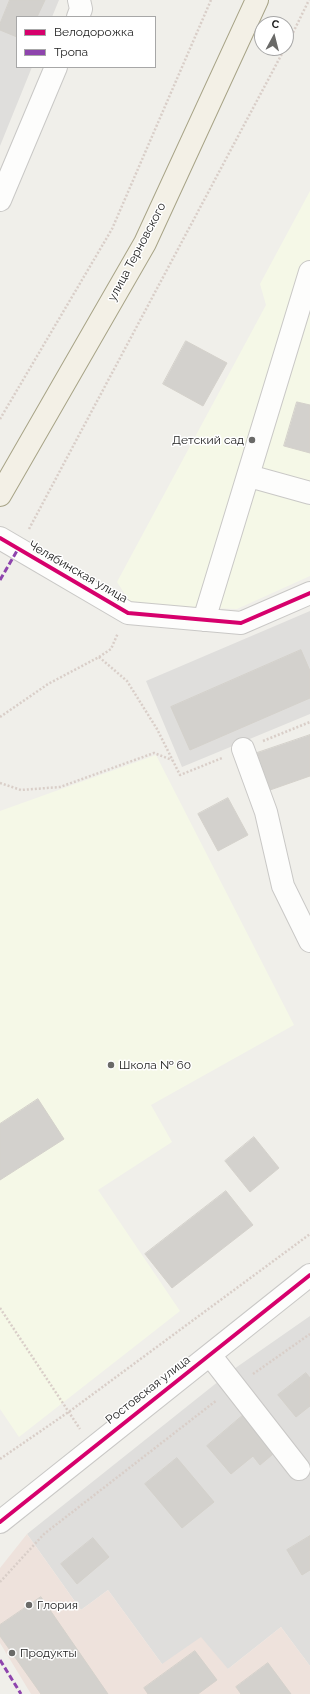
<!DOCTYPE html>
<html>
<head>
<meta charset="utf-8">
<style>
	body { margin:0 }
	#map { position:relative; width:310px; height:1694px; overflow:hidden; background:#f0efea; font-family:Raleway,sans-serif }
	canvas { display:block }
	.legend { position:absolute; left:16px; top:16px; width:140px; height:52px; box-sizing:border-box; background:#fff; border:1px solid #a7a7a7; margin:0; padding:5px 7px; list-style:none; font-size:12px; color:#222 }
	.legend li { display:flex; align-items:center; gap:8px; height:20px }
	.legend b { width:20px; border:1px solid #a7a7a7 }
	.north { position:absolute; left:254px; top:16px; width:40px; height:40px; box-sizing:border-box; background:#fff; border:1px solid #a7a7a7; border-radius:50%; rotate:7deg; font-size:11px; font-weight:700; line-height:16px; text-align:center; color:#222 }
	.north::after { content:''; display:block; margin:auto; width:14px; height:18px; background:#6a6a68; clip-path:polygon(50% 0,100% 100%,50% 72%,0 100%) }
</style>
</head>
<body>
<div id="map">
<canvas width="310" height="1694"></canvas>
<ul class="legend">
<li><b style="height:5px;background:#d6006c"></b>Велодорожка</li>
<li><b style="height:5px;background:#8e44ad"></b>Тропа</li>
</ul>
<div class="north">С</div>
</div>
<script>
const ctx = document.querySelector('canvas').getContext('2d');
ctx.lineJoin = 'round';
function fill(path, color) { ctx.fillStyle = color; ctx.fill(path, 'evenodd'); }
function strokePath(path, color, width, dash) { ctx.strokeStyle = color; ctx.lineWidth = width; ctx.lineCap = dash ? 'butt' : 'round'; ctx.setLineDash(dash || []); ctx.stroke(path); }
function label(font, color, halo, rows, align = 'center') {
  ctx.font = font + ' Raleway,sans-serif'; ctx.lineWidth = 3; ctx.setLineDash([]); ctx.textBaseline = 'middle'; ctx.strokeStyle = halo; ctx.fillStyle = color; for (const [text, x, y, turn = 0] of rows) {
    ctx.save(); ctx.translate(x, y); ctx.rotate((+turn || 0) * Math.PI / 180); ctx.textAlign = isNaN(turn) ? turn : align; if (halo) ctx.strokeText(text, 0, 0); ctx.fillText(text, 0, 0); ctx.restore();
  }
}
fill(new Path2D(`
	M0,0h59l-7,17h-35v50h15l-32,79z
	M310,611v103l-128,53 -36,-86z
	M310,1316v350l-29,-39 -53,42 -66,-5 -54,-74 -27,20 -54,-76 207,-165z`), '#dfdedc');
fill(new Path2D(`
	M27,1534l54,76 27,-20 54,74 39,-27 27,32 53,-42 29,39v28h-279l-31,-51v-75z`), '#eee2dc');
fill(new Path2D(`
	M310,191v385l-73,33 -105,-4 -15,-23 149,-277 -6,-21z
	M156,755l138,270 -143,80 21,37 -74,48 82,121 -161,126 -19,-28v-598z`), '#f5f8e7');
const building = new Path2D(`
	M10,0h35l-8,17h-20v20l-17,-7v-6z
	M186,341l41,22 -24,43 -40,-22z
	M297,402l13,3v48l-26,-7z
	M301,650l9,21v27l-120,52 -19,-43z
	M310,735v41l-40,14 -13,-37z
	M228,798l20,37 -30,16 -20,-37z
	M38,1099l26,40 -64,41v-56z
	M254,1137l25,31 -29,24 -25,-31z
	M226,1191l27,34 -81,63 -27,-34z
	M306,1373l4,5v28l-14,11 -18,-22z
	M247,1412l32,37 -19,16 -7,-9 -22,18 -24,-28z
	M177,1458l37,44 -32,26 -37,-44z
	M310,1536v34l-8,5 -15,-25z
	M93,1538l16,19 -32,27 -16,-20z
	M41,1597l67,97h-67l-41,-58v-11z
	M195,1651l22,29 -19,14h-50l-4,-6z
	M268,1663l23,31h-50l-5,-7z`);
fill(building, '#d3d1cd');
strokePath(building, '#d4d1cb', 1);
const minor = new Path2D(`
	M78,17l3,-8 -2,-9
	M0,200l56,-133
	M249,476l61,17
	M0,538l128,75 113,10 69,-30
	M204,620l106,-348
	M243,749l23,63 17,74 27,55
	M210,1355l89,114
	M0,1522l310,-247`);
const major = new Path2D(`
	M0,495l145,-252 112,-243`);
strokePath(minor, '#c9c8c6', 24);
strokePath(major, '#a7a386', 24);
strokePath(new Path2D(`
	M286,47l23,-47
	M0,419l112,-190 99,-229
	M29,529l256,-481
	M99,657l28,24 30,48 23,46 42,-17
	M0,717l48,-33 51,-27 12,-8 7,-16
	M263,741l47,-19
	M0,783l21,7 39,-3 94,-34 18,7
	M0,1308l80,121
	M253,1374l57,-40
	M0,1459l70,-48 240,-177
	M0,1582l44,-48 173,-134`), '#d9cec8', 2.5, [2, 2]);
strokePath(minor, '#fdfdfc', 22);
strokePath(major, '#f3f0e6', 22);
strokePath(new Path2D(`
	M0,580l18,-31
	M0,1660l21,34`), '#8e44ad', 3, [6, 3]);
strokePath(new Path2D(`
	M0,538l128,75 113,10 69,-30
	M0,1522l310,-247`), '#d6006c', 4);
for (const [x, y, r, color] of [
	[252,440,4,"#6a6a68"],
	[111,1065,4,"#6a6a68"],
	[29,1605,4,"#6a6a68"],
	[12,1653,4,"#6a6a68"]
]) { const dot = new Path2D(); dot.arc(x, y, r, 0, 2 * Math.PI); ctx.fillStyle = color; ctx.fill(dot); strokePath(dot, '#fff', 1.5); }
label('12px', '#222', '#fff', [
	["улица Терновского",137,252,-62],
	["Челябинская улица",78,572,30],
	["Ростовская улица",148,1390,-38]
]);
label('12px', '#222', '#fff', [
	["Детский сад",244,440,"right"],
	["Школа № 60",119,1065],
	["Глория",37,1605],
	["Продукты",20,1653]
], 'left');
</script>
</body>
</html>
